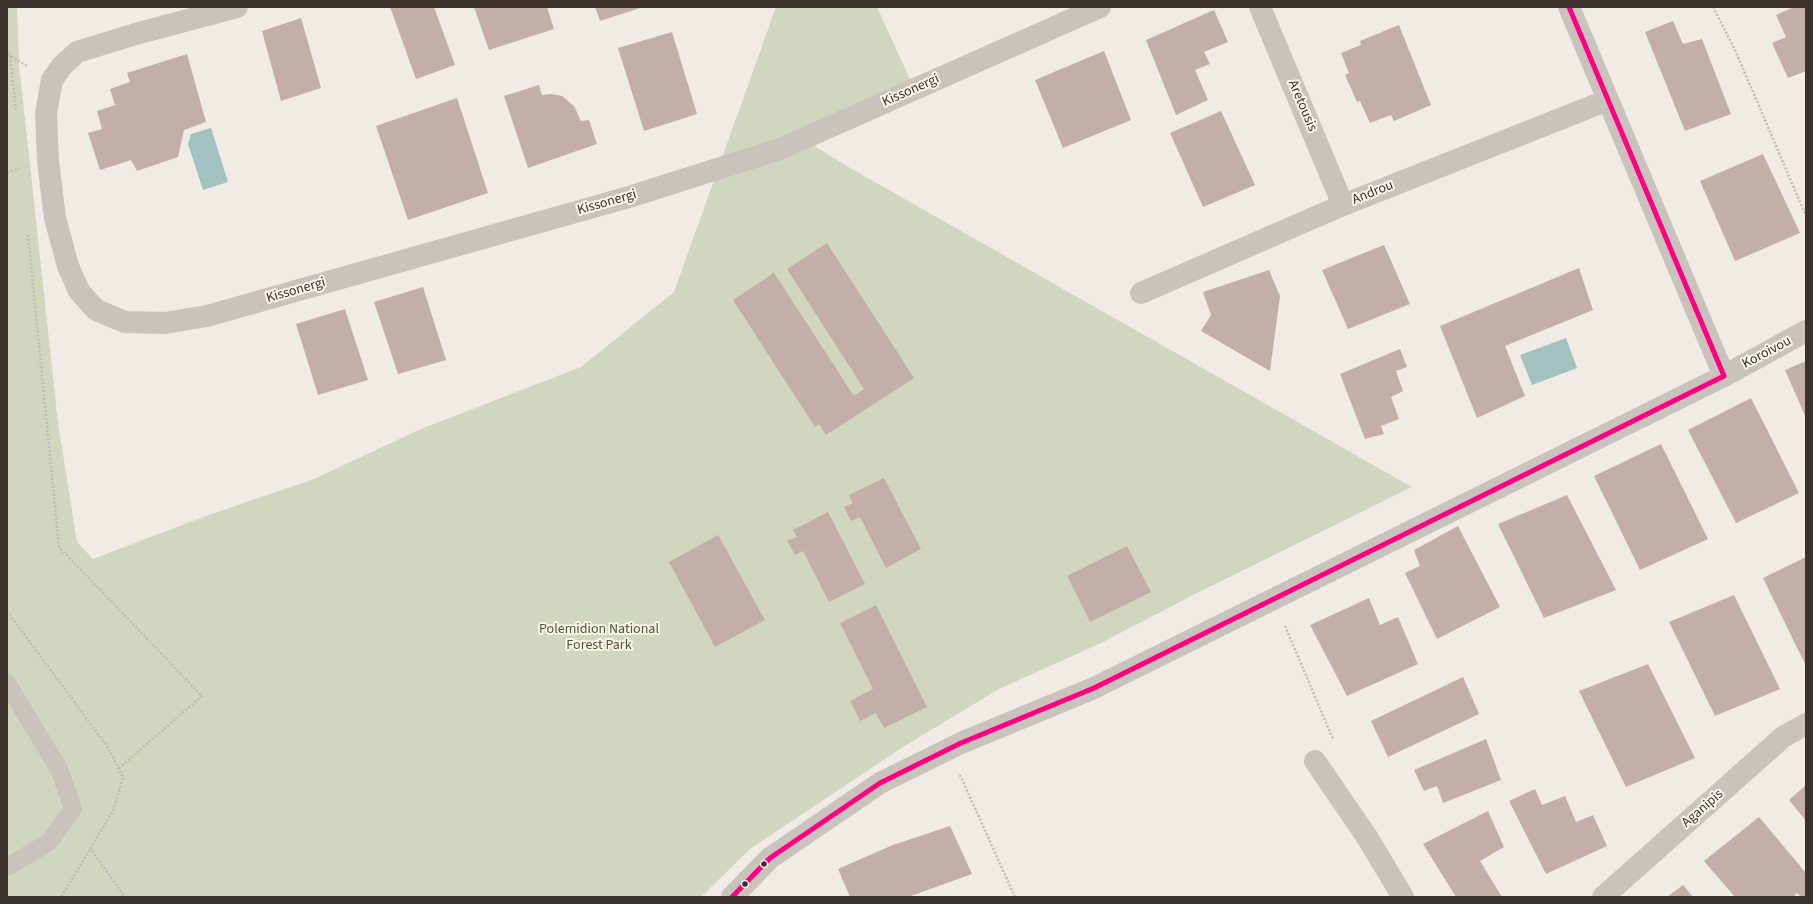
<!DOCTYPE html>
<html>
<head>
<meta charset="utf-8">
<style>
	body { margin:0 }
	#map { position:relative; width:1813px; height:904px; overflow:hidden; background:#f0ebe5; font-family:"Source Sans 3",sans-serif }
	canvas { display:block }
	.frame { position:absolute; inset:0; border:8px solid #3b302b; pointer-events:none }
</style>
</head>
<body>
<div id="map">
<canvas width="1813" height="904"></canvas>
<div class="frame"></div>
</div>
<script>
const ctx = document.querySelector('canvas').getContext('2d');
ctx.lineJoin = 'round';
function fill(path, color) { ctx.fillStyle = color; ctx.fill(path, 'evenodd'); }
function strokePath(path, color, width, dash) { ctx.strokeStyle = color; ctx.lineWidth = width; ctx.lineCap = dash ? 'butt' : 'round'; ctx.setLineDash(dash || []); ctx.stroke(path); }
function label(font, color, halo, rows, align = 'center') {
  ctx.font = font + ' "Source Sans 3",sans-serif'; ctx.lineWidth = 4; ctx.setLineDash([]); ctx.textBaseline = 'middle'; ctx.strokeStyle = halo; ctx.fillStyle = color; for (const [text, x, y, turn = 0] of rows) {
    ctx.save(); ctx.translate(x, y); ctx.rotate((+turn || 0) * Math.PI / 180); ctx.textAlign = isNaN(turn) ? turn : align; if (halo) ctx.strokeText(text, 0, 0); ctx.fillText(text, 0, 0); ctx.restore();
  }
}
fill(new Path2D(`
	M7,7h10l2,57 39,359 19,119 16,17 110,-42 111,-38 107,-50 160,-62 93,-75 102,-285h101l36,79 -113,51 50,31 562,319 -215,106 -98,51 -100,45 -96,58 -153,102 -49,48h-694z`), '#d1d6bf');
fill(new Path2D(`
	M211,128l17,54 -25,8 -15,-46 3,-10z
	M1566,338l11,30 -45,17 -12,-30z`), '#a1c2c1');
fill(new Path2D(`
	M390,7h44l21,58 -39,14z
	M474,7h73l7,22 -65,21z
	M595,7h48l-43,14z
	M1794,7h12v64l-18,7 -16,-35 14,-6 -10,-22z
	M1214,10l14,32 -24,10 6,12 -15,6 13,30 -32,15 -30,-75z
	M301,18l20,70 -40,13 -19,-70z
	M1673,21l10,23 19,-5 29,75 -46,17 -40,-99z
	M1399,25l32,80 -37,16 -3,-6 -21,8 -10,-22 -3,1 -12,-27 4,-2 -8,-20 20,-8 -1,-4z
	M672,32l25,82 -53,17 -26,-83z
	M1104,51l27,69 -68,28 -28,-68z
	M187,54l19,68 -22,8 -6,27 -41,14 -6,-11 -31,10 -12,-37 14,-4 -5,-18 18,-6 -5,-16 20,-7 -3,-9z
	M539,85l3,10 9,-1 11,2 12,10 7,15 8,-1 8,24 -69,24 -24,-72z
	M457,98l31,95 -80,27 -32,-94z
	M1221,111l34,74 -52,22 -33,-74z
	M1763,154l37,79 -65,28 -35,-80z
	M827,243l87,135 -88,57 -7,-11 -4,3 -82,-127 41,-27 80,123 10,-7 -77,-120z
	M1384,245l26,59 -62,25 -26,-59z
	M1579,268l14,42 -88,36 20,50 -48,22 -37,-92z
	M1269,270l11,26 -10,75 -69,-40 10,-16 -8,-23z
	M423,287l23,73 -48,14 -24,-72z
	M345,309l23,71 -50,15 -22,-71z
	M1400,349l7,18 -11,4 7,20 -12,6 8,22 -18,7 3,8 -19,5 -25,-65z
	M1806,361v57l-21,-48z
	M1751,398l48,95 -63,30 -48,-93z
	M1661,444l47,95 -68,31 -46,-94z
	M884,478l37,71 -35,19 -26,-51 -9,4 -7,-14 9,-4 -4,-8z
	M1567,495l49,95 -72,28 -46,-94z
	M828,512l37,72 -36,18 -26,-51 -8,4 -8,-14 10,-4 -4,-7z
	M1458,526l42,81 -63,32 -32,-66 15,-7 -6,-16z
	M718,535l47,85 -50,27 -46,-85z
	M1127,546l24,46 -61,30 -23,-46z
	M1806,557v109l-43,-88z
	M1734,595l46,94 -65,27 -46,-94z
	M1369,598l11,27 18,-8 20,47 -71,32 -37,-71z
	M876,605l51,102 -43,21 -8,-15 -16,8 -10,-20 23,-12 -33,-66z
	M1648,664l47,94 -69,29 -47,-96z
	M1463,677l16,37 -91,43 -17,-36z
	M1486,739l15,41 -58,23 -6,-17 -13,5 -10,-21z
	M1806,785v36l-17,-21z
	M1535,789l7,16 23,-9 11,26 17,-7 14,31 -61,28 -37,-73z
	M1488,811l16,36 -24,14 22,36h-46l-33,-53z
	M1759,817l47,56v24h-5l-4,-4 -4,4h-58l-31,-36z
	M950,826l22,48 -64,23h-58l-12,-28 55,-24z
	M1683,885l10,12h-26z`), '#c3afa7');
strokePath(new Path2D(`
	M1713,7l22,43 71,166
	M7,50l3,6 17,10
	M10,56l6,55
	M7,172l14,-4
	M28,235l31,312 143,149 -84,73
	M7,611l102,138 14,29 -10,33 -52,86
	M1285,626l48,113
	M960,775l55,122
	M90,848l35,49`), '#c2bbb6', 2.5, [2, 2]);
strokePath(new Path2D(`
	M7,683l52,86 14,40 -24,33 -42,25`), '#c9c3be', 18);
strokePath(new Path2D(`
	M237,7l-98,26 -62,19 -15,14 -10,14 -6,33 2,48 7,57 13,48 11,25 17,19 29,12 40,1 42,-7 422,-119 151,-48 320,-142
	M1260,7l83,198
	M1141,293l202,-88 265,-105
	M1315,761l52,76 36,60
	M732,897l38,-39 110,-75 81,-40 133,-55 630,-312
	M1603,897l180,-160 23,-13`), '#c9c3be', 22);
strokePath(new Path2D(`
	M1569,7l155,369 82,-45`), '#c9c3be', 22);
strokePath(new Path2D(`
	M1569,7l155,369
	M732,897l38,-39 110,-75 81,-40 133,-55 630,-312`), '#ff0080', 5);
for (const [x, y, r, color] of [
	[764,864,3.5,"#3b302b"],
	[745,884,3.5,"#3b302b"]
]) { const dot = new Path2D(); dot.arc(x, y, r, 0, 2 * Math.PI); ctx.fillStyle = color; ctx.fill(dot); strokePath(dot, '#fbf5ee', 1.5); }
label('14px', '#3b302b', '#fbf5ee', [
	["Kissonergi",911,91,-24],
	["Aretousis",1302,106,67],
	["Androu",1373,193,-22],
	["Kissonergi",607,203,-16],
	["Kissonergi",296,291,-16],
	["Koroivou",1767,353,-28],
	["Aganipis",1703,809,-41]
]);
label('14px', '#4a5a2e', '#fbf5ee', [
	["Polemidion National",599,630],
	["Forest Park",599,646]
]);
</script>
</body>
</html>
